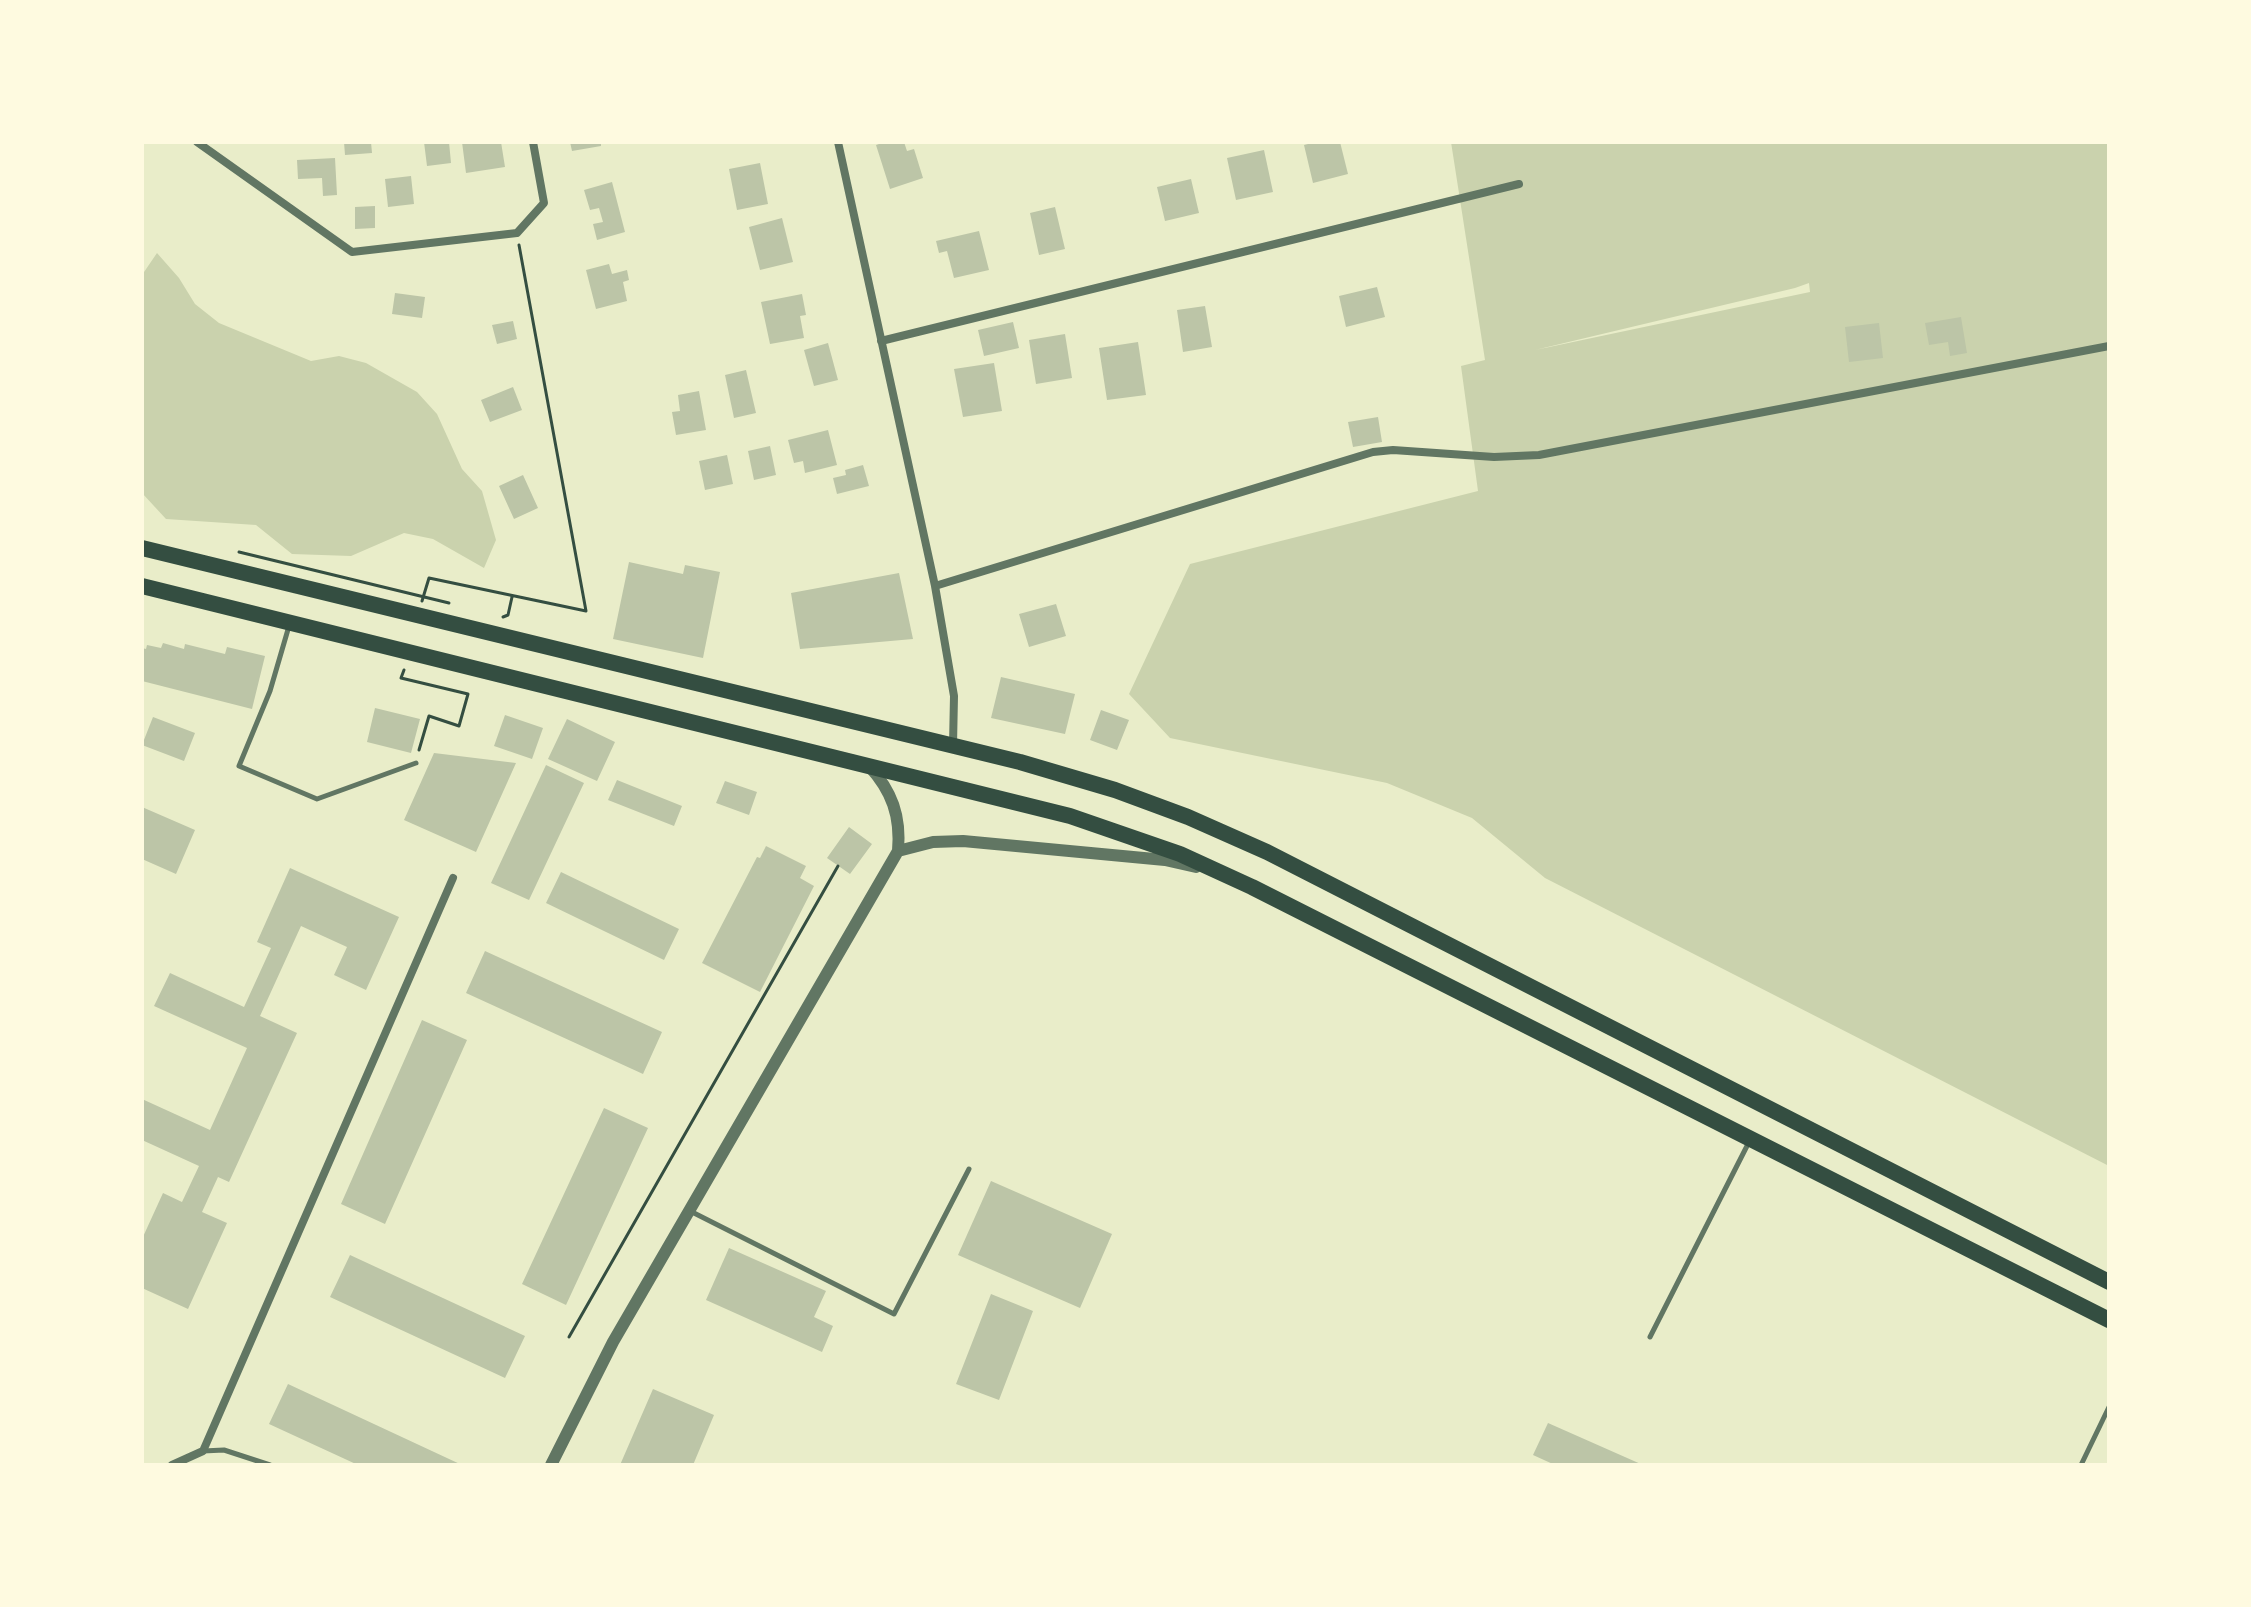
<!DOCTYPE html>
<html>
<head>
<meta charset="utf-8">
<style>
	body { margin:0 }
	#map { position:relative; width:2251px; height:1607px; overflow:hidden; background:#e9edc9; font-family:Arial,sans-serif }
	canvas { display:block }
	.frame { position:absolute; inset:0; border:144px solid #fefae0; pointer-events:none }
</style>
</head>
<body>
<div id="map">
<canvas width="2251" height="1607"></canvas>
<div class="frame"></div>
</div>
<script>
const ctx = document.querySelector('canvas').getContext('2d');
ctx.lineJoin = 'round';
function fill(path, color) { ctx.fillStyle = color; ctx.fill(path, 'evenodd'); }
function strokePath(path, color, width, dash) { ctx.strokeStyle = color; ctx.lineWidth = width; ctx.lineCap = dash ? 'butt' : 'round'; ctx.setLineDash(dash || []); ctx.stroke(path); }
fill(new Path2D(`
	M1451,142h658v1024l-564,-288 -73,-60 -85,-35 -217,-45 -41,-44 61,-130 288,-73 -17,-125 24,-6zM1809,283l1,9 -275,58 260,-62z
	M157,253l22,25 16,26 24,19 92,38 28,-5 27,7 51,29 20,22 25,55 20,22 14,49 -12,28 -51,-29 -29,-6 -53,23 -59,-2 -36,-29 -90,-6 -24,-26v-218z`), '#cad2ad');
fill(new Path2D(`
	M344,142h27l1,11 -27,2z
	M424,142h25l2,21 -24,3z
	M462,142h39l4,25 -39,6z
	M570,142h31v4l-29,5z
	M885,142h19l3,9 7,-2 9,29 -33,11 -14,-44z
	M1316,142h24l8,32 -35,9 -9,-38z
	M1264,150l9,42 -37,8 -9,-42z
	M335,158l2,37 -14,1 -1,-18 -24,1 -1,-19z
	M760,163l8,41 -31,6 -8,-41z
	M411,176l3,28 -26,3 -3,-28z
	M1191,179l8,34 -34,8 -8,-34z
	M612,182l13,50 -28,8 -4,-16 10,-2 -4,-14 -9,2 -6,-20z
	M375,206v22l-20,1v-22z
	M1055,207l10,42 -26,6 -9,-42z
	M782,218l11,44 -33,8 -11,-43z
	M979,231l10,39 -35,8 -7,-27 -8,2 -3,-12z
	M609,264l3,10 15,-4 2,10 -6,2 4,19 -31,8 -10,-39z
	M1377,287l8,30 -39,10 -7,-31z
	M395,293l30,4 -3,21 -30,-4z
	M802,294l4,21 -6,1 4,22 -34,6 -9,-42z
	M1205,306l7,41 -29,5 -6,-42z
	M1961,317l6,36 -17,3 -2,-14 -19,3 -4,-22z
	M513,321l4,18 -20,5 -5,-19z
	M1013,322l6,26 -35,8 -6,-26z
	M1879,323l4,35 -34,4 -4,-35z
	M1065,334l7,44 -36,6 -7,-44z
	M1138,342l8,53 -39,5 -8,-52z
	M828,343l10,37 -24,6 -10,-36z
	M994,363l8,48 -39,6 -9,-48z
	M746,370l10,43 -22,5 -9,-43z
	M513,387l9,23 -32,12 -9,-22z
	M699,391l7,39 -30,5 -4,-23 8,-1 -2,-16z
	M1378,417l4,25 -29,5 -5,-25z
	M828,430l9,35 -32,8 -2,-12 -9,2 -6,-23z
	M770,446l6,29 -22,5 -6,-29z
	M727,455l6,29 -28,6 -6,-29z
	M863,465l6,21 -32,8 -4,-16 13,-3 -1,-5z
	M523,475l15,33 -24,11 -15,-33z
	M629,562l54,12 2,-9 35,7 -17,86 -90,-19z
	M899,573l14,66 -113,10 -9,-56z
	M1056,604l10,32 -37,11 -10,-33z
	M163,643l21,6 1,-5 40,10 2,-7 38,9 -13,53 -110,-28v-33l4,1 1,-4 14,3z
	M1001,677l74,17 -10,40 -74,-16z
	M375,708l45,11 -9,34 -44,-11z
	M1101,710l28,10 -12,30 -27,-10z
	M505,715l38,13 -11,31 -38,-13z
	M153,717l42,16 -11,28 -42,-16z
	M567,719l48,23 -18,39 -49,-22z
	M434,753l82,10 -40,89 -72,-32z
	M546,765l38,18 -55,117 -38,-17z
	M617,780l65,26 -8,20 -66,-26z
	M725,781l32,11 -8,23 -33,-12z
	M142,807l53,23 -19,44 -34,-15z
	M849,827l23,17 -22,30 -23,-16z
	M766,846l40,20 -6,12 14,8 -54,106 -58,-29 55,-106 3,1z
	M290,868l109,49 -33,73 -32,-15 13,-28 -46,-21 -41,90 37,17 -68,149 -11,-5 -16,35 25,11 -39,86 -46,-21v-49l21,-46 19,9 17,-36 -57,-26v-41l68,31 37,-82 -93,-42 16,-33 74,34 27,-59 -14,-6z
	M561,872l118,57 -15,31 -118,-57z
	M485,951l177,81 -19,42 -177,-81z
	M422,1020l45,20 -82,184 -44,-20z
	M604,1108l44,20 -82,177 -44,-21z
	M991,1181l121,53 -32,74 -122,-53z
	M729,1248l97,43 -12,26 19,9 -11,26 -116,-52z
	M350,1255l175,81 -20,42 -175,-81z
	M991,1294l42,17 -34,89 -43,-16z
	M288,1384l174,81h-104l-89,-41z
	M653,1389l61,26 -21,50h-73z
	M1548,1423l95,42h-88l-22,-10z`), '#bcc5a7');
strokePath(new Path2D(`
	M239,552l210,51
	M422,601l7,-23 157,33 -67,-366
	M503,617l5,-2 4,-18
	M404,670l-3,8 67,16 -9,32 -30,-10 -10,34
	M569,1337l269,-471`), '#344e41', 3);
strokePath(new Path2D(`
	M289,626l-19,65 -31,75 78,33 99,-36
	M690,1211l204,103 75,-145
	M1650,1337l99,-195
	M203,1451l21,-1 46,15
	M2081,1465l28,-58`), '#617663', 5);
strokePath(new Path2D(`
	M197,142l155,110 165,-19 27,-30 -11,-61
	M838,142l97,444 19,110 -1,49
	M881,341l638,-157
	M935,586l438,-134 20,-2 101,7 45,-2 570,-109
	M172,1465l31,-14 250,-573`), '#617663', 8);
strokePath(new Path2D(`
	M898,851l35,-9 30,-1 202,19 31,7
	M551,1465l62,-123 285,-491c3,-35 -6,-60 -29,-85`), '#617663', 12);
strokePath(new Path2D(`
	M142,548l878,214 95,28 73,27 79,35 842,430
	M142,586l928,230 110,38 72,33 857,433`), '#344e41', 16);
</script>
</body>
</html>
